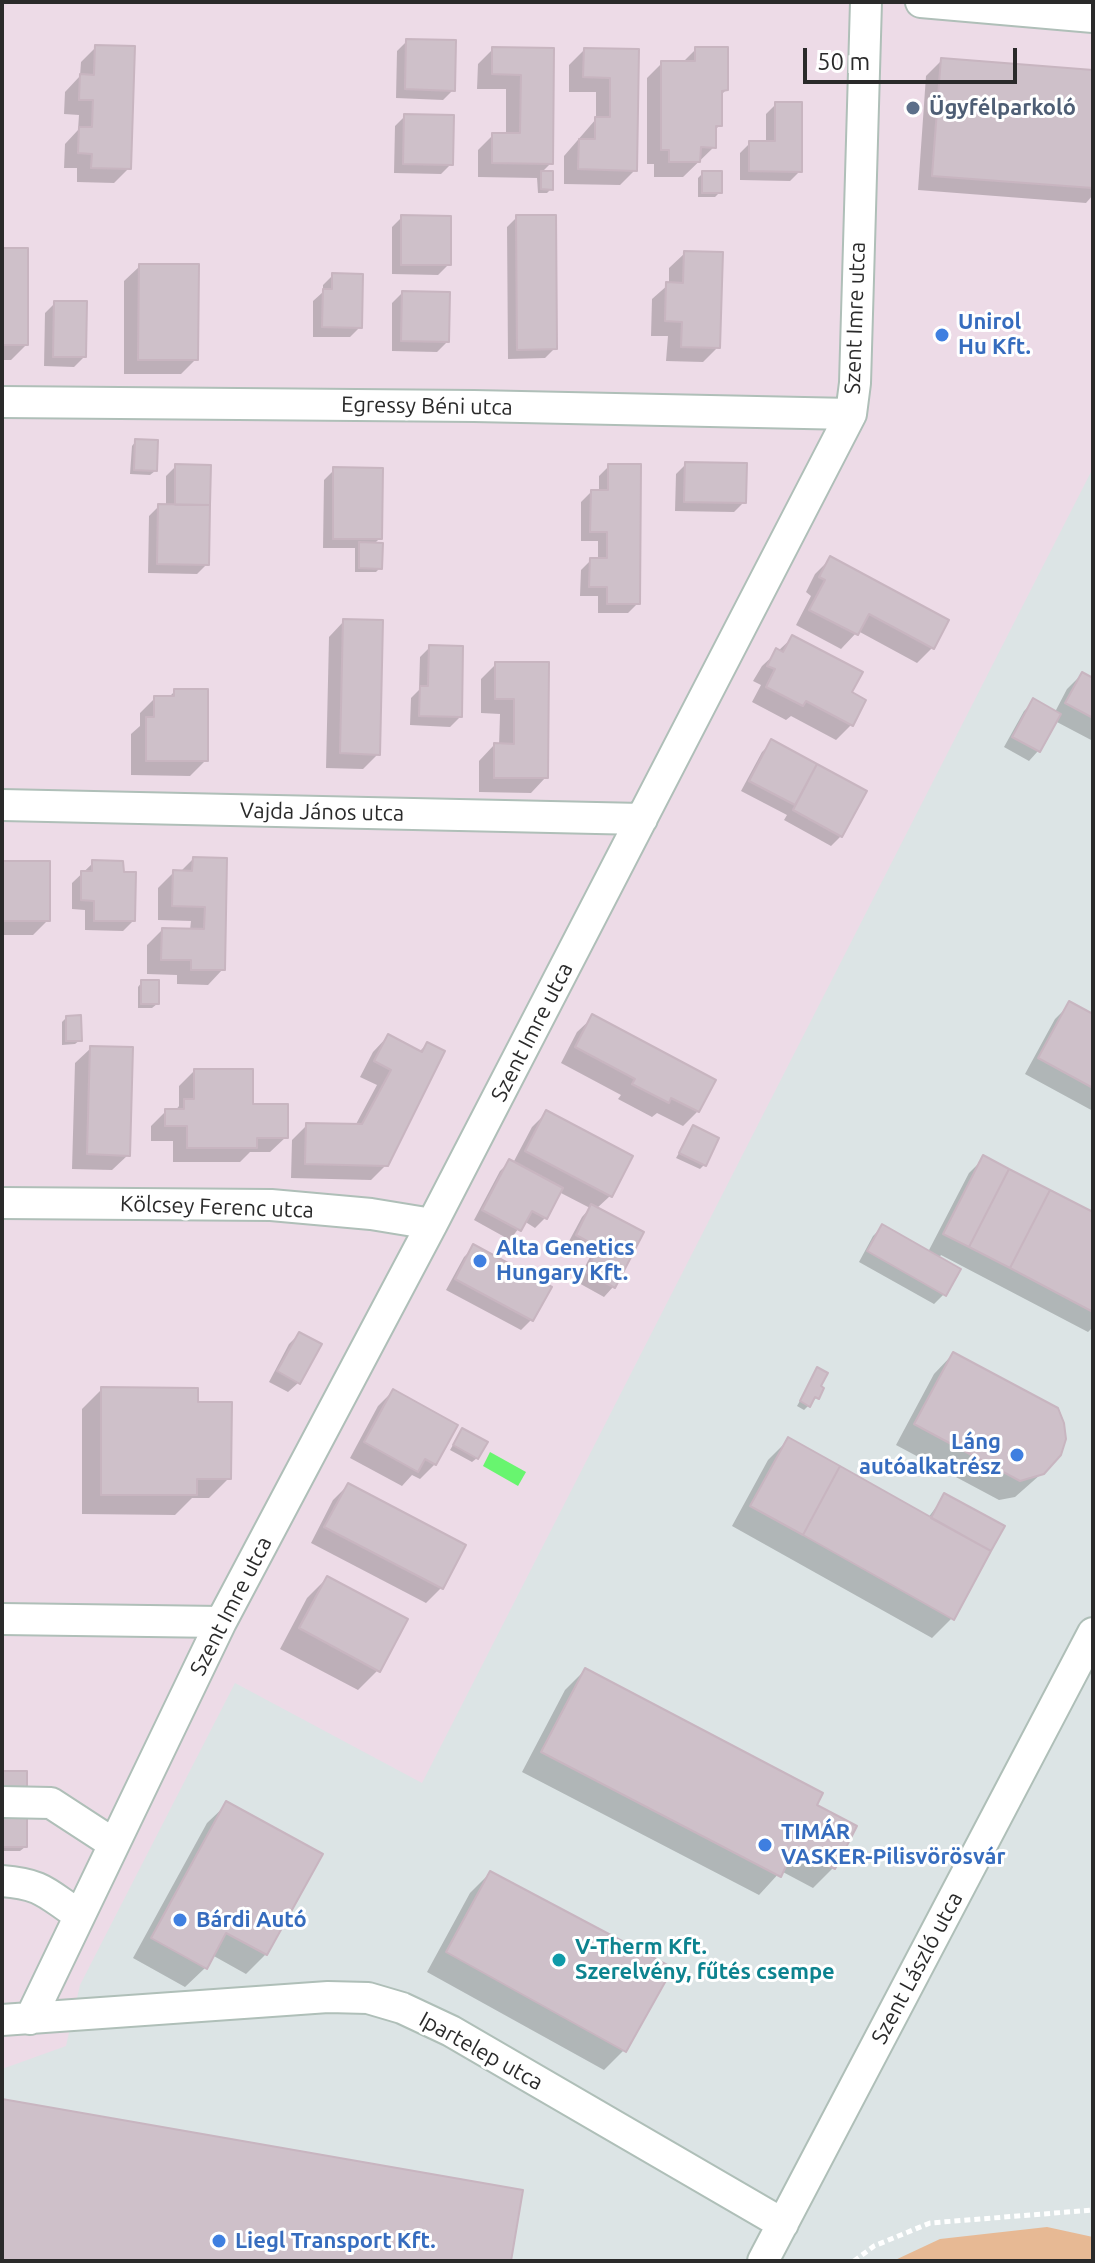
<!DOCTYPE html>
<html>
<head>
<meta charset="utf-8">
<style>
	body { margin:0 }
	#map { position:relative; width:1095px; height:2263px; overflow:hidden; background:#eddbe7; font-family:Ubuntu,sans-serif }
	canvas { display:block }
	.frame { position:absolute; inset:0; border:4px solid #2a2a2a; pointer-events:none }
	.scale { position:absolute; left:803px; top:48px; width:214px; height:36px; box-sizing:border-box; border:4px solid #2a2a2a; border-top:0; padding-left:10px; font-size:24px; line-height:28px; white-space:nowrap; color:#2a2a2a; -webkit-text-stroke:6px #fff; paint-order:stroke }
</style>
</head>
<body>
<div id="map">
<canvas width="1095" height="2263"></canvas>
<div class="frame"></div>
<div class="scale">50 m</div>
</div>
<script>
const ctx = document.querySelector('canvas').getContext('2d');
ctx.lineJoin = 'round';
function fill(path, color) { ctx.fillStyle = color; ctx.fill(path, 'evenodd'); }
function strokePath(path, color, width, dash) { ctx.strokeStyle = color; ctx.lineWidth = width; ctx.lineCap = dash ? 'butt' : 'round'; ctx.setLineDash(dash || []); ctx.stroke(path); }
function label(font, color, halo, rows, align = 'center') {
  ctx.font = font + ' Ubuntu,sans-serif'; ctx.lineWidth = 6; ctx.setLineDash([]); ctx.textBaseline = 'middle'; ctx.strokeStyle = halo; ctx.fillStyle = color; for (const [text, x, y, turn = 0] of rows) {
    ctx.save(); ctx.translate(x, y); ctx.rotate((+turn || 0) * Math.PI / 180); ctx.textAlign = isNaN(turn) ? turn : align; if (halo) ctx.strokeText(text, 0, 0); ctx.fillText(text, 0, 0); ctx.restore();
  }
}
fill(new Path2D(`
	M1093,468v1793h-1091v-192l64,-23 14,-61 155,-302 187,100z`), '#dce4e5');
fill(new Path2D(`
	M1047,2227l46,10v24h-200l47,-22z`), '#e7b994');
fill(new Path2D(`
	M490,1452l36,20 -8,14 -35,-20z`), '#68f56f');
fill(new Path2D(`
	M407,41l46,49 -10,10 -47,-2 1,-47z
	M96,47l33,121 -15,15 -37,-1v-14h-13l1,-24 13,-14 1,-15 -15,-1 1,-22 15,-16 1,-14z
	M493,49l59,1 -1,113 -10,10h10v16l-4,4h-9l-1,-15 -59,-1v-27l15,-15h13v-46h-29l1,-25z
	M696,49l30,41 -6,6v29l-6,6v16l-31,30h-29v-13h-7v-86l15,-15h20z
	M584,50l53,1 -2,119 -15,15 -56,-1v-28l32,-37v-27h-27v-27z
	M942,60l151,12v123l-7,8 -168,-13 8,-114z
	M776,104l24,67 -10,10 -50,-1v-27l10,-10h16v-29z
	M405,116l46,48 -10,10 -47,-1 1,-47z
	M703,173l17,19 -5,5h-17v-19z
	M402,217l46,48 -10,10 -46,-1v-47z
	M517,217l38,131 -10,10 -37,1 -1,-132z
	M2,250l24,95 -15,15h-9z
	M685,253l33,94 -15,15 -37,-1 2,-25h-17l1,-37 17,-15v-16z
	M140,266l56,93 -15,15h-57v-93z
	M333,275l27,52 -10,10h-37v-36l10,-9v-7z
	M402,293l45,49 -10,10 -45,-1v-48z
	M55,303l29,54 -10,10 -30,-1 1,-53z
	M136,441l19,30 -5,4 -20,-1 2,-28z
	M686,464l58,38 -10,10 -59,-1 1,-37z
	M176,466l31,98 -10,10 -49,-1 1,-57 10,-10 7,1v-31z
	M609,466l29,137 -10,10h-30v-17h-18l1,-26 10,-10h7v-19h-17v-39l10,-10h8v-16z
	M334,470l46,68 -6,6 6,24 -4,4h-21v-24h-32l1,-68z
	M830,559l102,89 -15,15 -59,-32 -17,18 -45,-24 15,-29 -5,-4 9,-18z
	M344,621l34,133 -15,15 -37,-1 3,-131z
	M793,637l56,56 2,32 -15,15 -45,-24 -5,4 -34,-18 9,-17 -8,-4 9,-15z
	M430,647l30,70 -10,10 -40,-2 1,-27 8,-8 1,-33z
	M496,664h51l-1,113 -15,16 -52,-1v-31l15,-16 5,1 1,-32 -19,-1v-34z
	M1082,674l11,6v61l-38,-20 -17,30 -9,10 -25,-14 20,-36 10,-10 21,11 12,-23z
	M175,691l31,69 -16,16 -59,-1v-41l9,-8v-13l15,-15h13z
	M772,742l93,50 -24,44 -10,10 -47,-26 3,-5 -46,-24 21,-39z
	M193,859l30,110 -15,16 -31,-1v-9l-30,-1v-29l15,-15h28l1,-9 -33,-1v-32l16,-16h6z
	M2,863l46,57 -15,15h-31z
	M93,863l40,58 -10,10 -38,-1v-20l-13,-1v-26z
	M142,982l15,22 -5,4h-14v-21z
	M1070,1004l23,12v95l-68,-37 30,-55z
	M593,1017l105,94 -15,15 -26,-13 -5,4 -34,-18 3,-4 -60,-32 16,-31z
	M66,1018l14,22 -5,4 -13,1v-23z
	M388,1036l31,16 8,-8 -41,121 -15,15 -80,-2 1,-38 15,-15 48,1 22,-41 -17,-8 13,-25z
	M91,1048l37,107 -16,15 -40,-1 3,-106z
	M194,1071l57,35 35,31 -16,15h-20l-10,10h-67v-21h-22v-15l15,-15h9l4,-5v-20z
	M547,1112l63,84 -14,13 17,78 -9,10 -27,-15 13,-25 -23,-12 15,-28 8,-9 -31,-16 -14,26 -10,10 -11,-7 -14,19 -36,-20 26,-49 10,-10 3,2 19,-36z
	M694,1127l10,38 -4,4 -24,-11z
	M984,1158l109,57v112l-5,5 -147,-77 -2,3 5,36 -10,10 -75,-42 14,-26 10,-10 45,26 41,-79z
	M474,1247l57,73 -10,10 -75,-40 18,-33z
	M299,1334l-1,49 -10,9 -19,-10 20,-38z
	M953,1354l96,113 -34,30 -16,3 -103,-55 38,-71z
	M818,1369l-1,28 -13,13 -7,-4z
	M102,1389l127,89 -20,20h-17l-17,17 -93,-1v-105z
	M393,1391l42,73 -15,15 -8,-4 -10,11 -52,-28 28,-52z
	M462,1430l15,28 -5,4 -22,-12z
	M788,1440l140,78 17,-23 7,123 -20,20 -200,-112 36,-66z
	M348,1485l115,61 -22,42 -15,15 -115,-60 22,-43z
	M327,1578l51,92 -20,20 -78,-41 27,-51z
	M585,1670l269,157 -21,41 -20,20 -32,-17 -22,24 -237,-123 43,-82z
	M2,1773l23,74 -5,4h-18z
	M227,1804l39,150 -20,20 -34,-19 -7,13 -20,19 -52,-29 74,-135z
	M490,1873l134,177 -20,20 -177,-98 43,-79z`), '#0003');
const building = new Path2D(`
	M406,39l50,1 -1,51 -50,-2z
	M95,45l40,1 -4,123 -40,-1 1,-14 -14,-1 1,-26h13l1,-27h-14l1,-26 14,1z
	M492,47l62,1 -1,116 -61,-1v-30h28l1,-58 -29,-1z
	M695,47h33v43l-6,1v35h-6v22l-15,-1 -1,15h-31v-12h-8v-89h34z
	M584,48l55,1 -2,122 -59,-2 1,-30h16v-22h15v-39l-27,-1z
	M941,58l152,12v118l-161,-12z
	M775,102h27v70l-53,-1v-30h26z
	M404,114l50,1 -1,50 -50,-1z
	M541,171h12v19l-12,-1z
	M702,171h20v22h-20z
	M401,215l50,1v49h-50z
	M516,215h40l1,134 -40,1z
	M2,248h26v97h-26z
	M684,251l39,1 -3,96 -39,-1 1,-25 -17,-1 1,-39 17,1z
	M139,264h60l-1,96h-60z
	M332,273l31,1 -1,54 -40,-1 1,-38h9z
	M402,291l48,1 -1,50 -48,-1z
	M54,301h33l-1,56h-33z
	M135,439l23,1 -1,31 -23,-1z
	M685,462l62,1 -1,40 -62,-1z
	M175,464l36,1 -1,40h-35z
	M608,464h33l-1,140h-33v-17h-18l1,-29h17v-26h-17l1,-42h17z
	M333,467l50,1 -1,71h-49z
	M158,504l52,1 -1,60 -52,-1z
	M359,542l24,1 -1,26 -23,-1z
	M830,556l119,64 -15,29 -65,-35 -11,21 -49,-25 16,-30 -6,-3z
	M343,619l40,1 -3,135 -40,-2z
	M792,635l71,37 -11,20 14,8 -13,26 -47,-25 -3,5 -37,-19 9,-18 -8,-3 9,-18 7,4z
	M429,645l34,1 -1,71 -43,-1 1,-30h8z
	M495,662h54l-1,116h-54v-35l20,1v-45h-19z
	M1082,672l11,6v40l-28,-15z
	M174,689h34v72h-62v-44h8v-21h20z
	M1033,698l28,16 -21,38 -28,-15z
	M771,739l46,25 -22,41 -46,-24z
	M817,764l50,27 -25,46 -49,-27z
	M193,857l34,1 -2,112h-34v-10h-30l1,-32 42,1 1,-22 -33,-1 1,-36 19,1z
	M92,860l31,1 1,11h12l-1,49h-41v-20l-13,-1v-29h11z
	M2,861h48v60h-48z
	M141,980h18v24h-18z
	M1069,1001l24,13v74l-55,-30z
	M592,1014l124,66 -17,32 -28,-14 -2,5 -37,-19 3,-5 -60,-32z
	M81,1015l1,26h-16v-25z
	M388,1034l34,18 5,-10 18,9 -57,115 -83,-2 1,-41 56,1 29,-54 -17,-9z
	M90,1046l43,1 -3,109 -43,-2z
	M194,1069h59v35h35v34h-31v10h-70v-22h-22v-17h19v-10h10z
	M546,1110l87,46 -21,41 -87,-46z
	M693,1125l26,13 -13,28 -27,-13z
	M983,1155l26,14 -40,78 -26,-13z
	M509,1159l54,29 -16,31 -15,-8 -11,20 -39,-21z
	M1009,1169l41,21 -40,78 -41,-21z
	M1050,1190l43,22v100l-83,-44z
	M591,1204l53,28 -29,56 -29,-16 12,-25 -22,-12z
	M882,1224l79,45 -15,27 -79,-45z
	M473,1244l79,43 -19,34 -78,-42z
	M299,1332l23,12 -22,40 -23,-13z
	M953,1352l105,56 6,15 2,16 -5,16 -17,19 -24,7 -106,-57z
	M817,1367l11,6 -7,13 3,2 -5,11 -4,-2 -5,10 -10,-6z
	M101,1387l97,1v14h34l-1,77h-34v16h-96z
	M393,1389l65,36 -22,40 -11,-6 -7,13 -54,-30z
	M462,1428l26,14 -10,17 -25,-14z
	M788,1437l52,29 -37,69 -53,-29z
	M840,1466l151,85 -37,69 -151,-85z
	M348,1483l118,62 -23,44 -119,-62z
	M944,1493l61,33 -14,25 -60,-33z
	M327,1576l81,43 -28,53 -81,-44z
	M585,1668l238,125 -6,12 40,21 -22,43 -41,-21 -13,29 -240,-125z
	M2,1771h25v76h-25z
	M226,1801l97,53 -56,101 -41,-22 -19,36 -56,-31z
	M490,1871l183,97 -47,84 -180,-100z
	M2,2099l521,91 -12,71h-509z`);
fill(building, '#cec0c9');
strokePath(building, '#c8b5c0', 2);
const minor = new Path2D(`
	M921,2l172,15
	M2,402l472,4 377,8
	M2,805l640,14
	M2,1203l269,2 100,9 61,10
	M2,1619l219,3
	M2,1802l49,1 63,41
	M2,1881c41,3 45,13 77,34
	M30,2019l191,-397 211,-398 419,-810 4,-31 11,-381
	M2,2020l326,-23 40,1 34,10 49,23 332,193
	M763,2261l330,-628`);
strokePath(minor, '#afbfb8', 34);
strokePath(new Path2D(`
	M854,2261l20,-15 56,-23 163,-13`), '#fff', 5, [6, 4]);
strokePath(minor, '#fff', 30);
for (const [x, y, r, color] of [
	[913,108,8,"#5c6f8a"],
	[942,335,8,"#3f7fe0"],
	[480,1261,8,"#3f7fe0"],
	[1017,1455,8,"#3f7fe0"],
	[765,1845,8,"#3f7fe0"],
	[180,1920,8,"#3f7fe0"],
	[559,1960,8,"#0f9aa8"],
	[219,2241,8,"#3f7fe0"]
]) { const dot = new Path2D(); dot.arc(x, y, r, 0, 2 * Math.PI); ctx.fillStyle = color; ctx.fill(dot); strokePath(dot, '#fff', 3); }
label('bold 22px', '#4e5e75', '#fff', [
	["Ügyfélparkoló",929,108]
], 'left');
label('22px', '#2a2a2a', '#fff', [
	["Szent Imre utca",855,318,-88],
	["Egressy Béni utca",427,406,1],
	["Vajda János utca",322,812,1],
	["Szent Imre utca",532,1032,-63],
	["Kölcsey Ferenc utca",217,1207,2],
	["Szent Imre utca",231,1606,-63],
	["Szent László utca",917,1968,-62],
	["Ipartelep utca",481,2051,29]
]);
label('bold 22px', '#366cbe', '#fff', [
	["Unirol",958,322],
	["Hu Kft.",958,347],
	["Alta Genetics",496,1248],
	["Hungary Kft.",496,1273],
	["Láng",1001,1442,"right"],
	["autóalkatrész",1001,1467,"right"],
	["TIMÁR",781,1832],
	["VASKER-Pilisvörösvár",781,1857],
	["Bárdi Autó",196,1920],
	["Liegl Transport Kft.",235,2241]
], 'left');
label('bold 22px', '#0d838f', '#fff', [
	["V-Therm Kft.",575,1947],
	["Szerelvény, fűtés csempe",575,1972]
], 'left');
</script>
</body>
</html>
